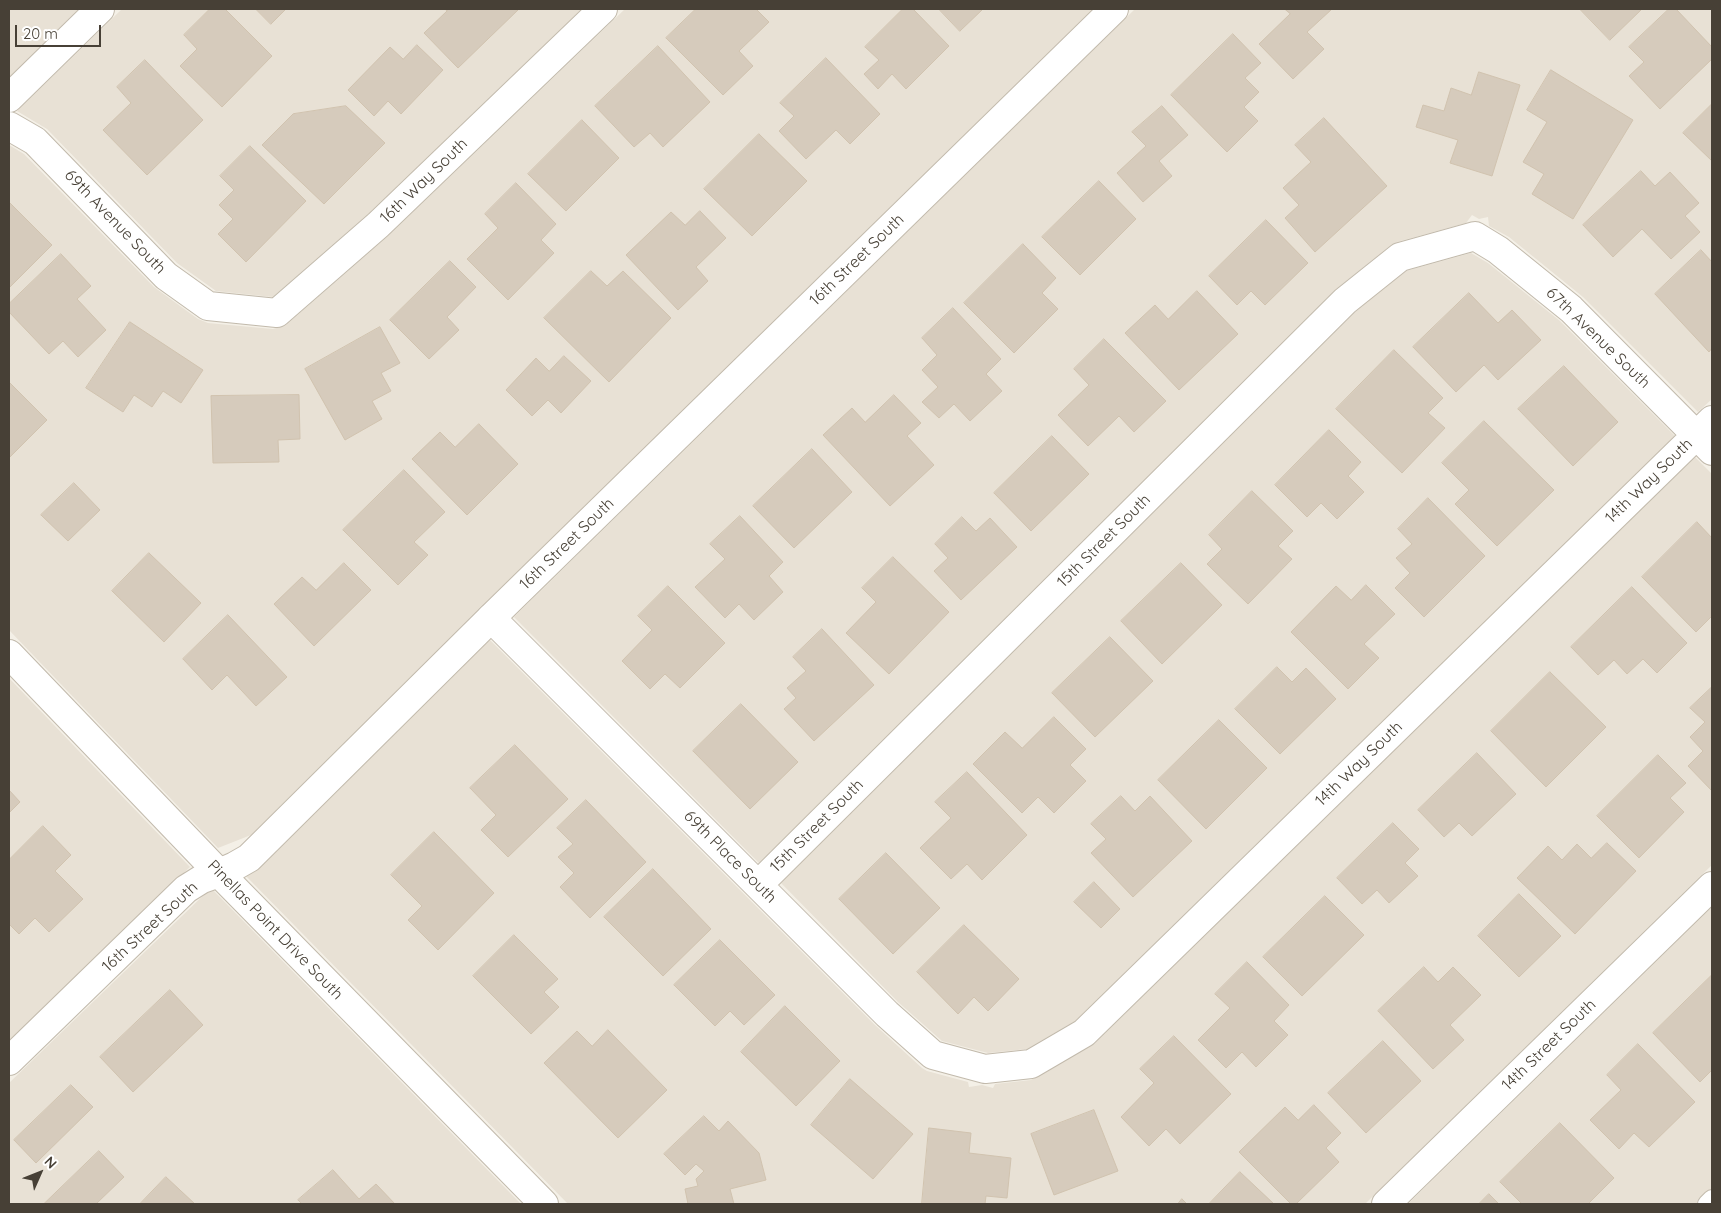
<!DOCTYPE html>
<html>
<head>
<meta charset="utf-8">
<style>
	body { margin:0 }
	#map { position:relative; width:1721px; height:1213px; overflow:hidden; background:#f4f0e7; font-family:Quicksand,sans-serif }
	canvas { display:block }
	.frame { position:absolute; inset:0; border:10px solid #474036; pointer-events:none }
	.north { position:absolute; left:15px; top:1148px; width:50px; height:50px; -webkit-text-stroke:4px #fff; paint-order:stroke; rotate:46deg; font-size:14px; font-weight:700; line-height:20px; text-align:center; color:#474036 }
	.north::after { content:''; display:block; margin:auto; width:18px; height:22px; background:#474036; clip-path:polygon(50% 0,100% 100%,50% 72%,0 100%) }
	.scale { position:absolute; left:15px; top:25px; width:86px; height:22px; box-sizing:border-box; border:2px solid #474036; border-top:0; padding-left:6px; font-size:15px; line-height:18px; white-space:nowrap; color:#474036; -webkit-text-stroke:4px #fff; paint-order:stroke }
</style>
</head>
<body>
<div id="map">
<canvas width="1721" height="1213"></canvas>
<div class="frame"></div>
<div class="north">N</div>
<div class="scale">20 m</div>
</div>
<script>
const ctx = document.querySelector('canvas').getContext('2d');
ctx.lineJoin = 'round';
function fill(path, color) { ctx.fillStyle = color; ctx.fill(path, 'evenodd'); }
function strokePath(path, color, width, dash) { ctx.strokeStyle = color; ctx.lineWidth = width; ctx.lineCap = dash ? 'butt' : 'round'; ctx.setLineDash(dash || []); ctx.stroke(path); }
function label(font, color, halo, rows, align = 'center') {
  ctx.font = font + ' Quicksand,sans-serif'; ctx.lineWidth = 4; ctx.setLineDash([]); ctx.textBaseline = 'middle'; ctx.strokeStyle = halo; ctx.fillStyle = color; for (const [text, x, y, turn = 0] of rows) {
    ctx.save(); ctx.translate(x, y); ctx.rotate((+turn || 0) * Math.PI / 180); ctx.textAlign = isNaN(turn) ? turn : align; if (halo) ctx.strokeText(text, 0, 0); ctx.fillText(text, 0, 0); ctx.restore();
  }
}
fill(new Path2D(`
	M9,9h70l-70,69z
	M122,9h460l-214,205 -95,83 -57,-6 -39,-28 -130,-134 -30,-18z
	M625,9h468l-600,587 -242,239 -33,13 -209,-218v-485l15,9 130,133 44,32 10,4 65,6 13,-4 102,-89z
	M1135,9h577v390l-14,13 -115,-115 -74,-60 -20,-11 -1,-9 -9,2 -7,-4 -6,8 -69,19 -6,3 -57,46 -575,572 -245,-246z
	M1471,253l17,10 72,58 115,115 -600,585 -48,28 -39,4 -46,-12 -44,-39 -117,-119 574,-571 51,-41z
	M1695,457l17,17v391l-347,339h-797l-327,-333 22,-8 6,-4 221,-219 385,385 47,43 5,3 41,11 1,5 13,-2 11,3 2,-4 36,-4 63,-36z
	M9,678l181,189 -181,174z
	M211,888l310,316h-512v-121z
	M1712,907v297h-304z`), '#e8e1d5');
const building = new Path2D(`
	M210,9h15l47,47 -50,51 -42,-41 17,-17 -13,-14z
	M256,9h30l-15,15z
	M445,9h74l-61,59 -34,-35 23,-22z
	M696,9h60l13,13 -30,29 14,15 -30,29 -57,-57z
	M903,9h10l36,37 -43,43 -14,-15 -14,15 -14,-15 15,-14 -14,-13z
	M939,9h44l-23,22z
	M1285,9h47l-25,23 17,17 -31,30 -34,-35 31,-30z
	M1580,9h62l-32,31z
	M1669,9h7l36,38v12l-52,50 -31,-33 15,-14 -15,-15z
	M1233,34l28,29 -16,15 14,14 -15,15 14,14 -31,31 -56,-57z
	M417,45l26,25 -42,44 -13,-13 -14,15 -26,-26 42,-43 13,12z
	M658,46l52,56 -47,45 -13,-14 -16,14 -39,-41z
	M826,58l54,56 -30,30 -14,-14 -30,29 -27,-28 15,-15 -14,-13z
	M145,60l58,60 -56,55 -44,-45 28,-27 -14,-16z
	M1551,70l82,50 -60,99 -41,-25 12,-20 -21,-12 24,-40 -20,-12z
	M1479,72l41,13 -28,91 -42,-13 8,-23 -42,-13 7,-22 21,6 7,-23 20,7z
	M1712,104v57l-29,-28z
	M346,106l39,37 -61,61 -62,-59 31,-31z
	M1162,106l26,29 -29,26 13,15 -29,26 -26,-29 29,-27 -14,-14z
	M1324,118l63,68 -72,66 -30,-34 14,-13 -16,-17 28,-26 -16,-17z
	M582,120l37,38 -53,53 -38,-37z
	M759,134l48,47 -55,55 -48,-47z
	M250,146l56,55 -60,61 -28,-28 15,-15 -14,-14 15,-15 -14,-14z
	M1641,171l14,15 15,-14 29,31 -14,13 15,16 -29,27 -29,-30 -29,28 -30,-32z
	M1099,181l37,38 -56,56 -38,-38z
	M516,183l40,41 -15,16 13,13 -46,47 -41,-41 31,-31 -13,-14z
	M9,202l43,43 -43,43z
	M700,211l26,27 -30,29 12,14 -30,29 -52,-55 45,-43 14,13z
	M1266,220l42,43 -43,42 -14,-14 -14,14 -28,-29z
	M1023,244l33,34 -14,15 16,16 -44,44 -50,-50z
	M1701,250l11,12v86l-3,4 -54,-58z
	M61,254l30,32 -14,13 29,31 -28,27 -15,-16 -14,13 -40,-42v-8z
	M450,261l26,26 -29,30 12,13 -30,29 -39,-39z
	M591,271l16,15 16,-15 48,47 -62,64 -65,-64z
	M1197,291l41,43 -59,56 -54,-57 30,-28 13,14z
	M1469,293l29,30 14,-13 29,30 -43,40 -14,-15 -28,27 -43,-45z
	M953,308l48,51 -15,15 16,17 -32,30 -16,-17 -15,14 -17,-16 16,-15 -16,-17 15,-15 -15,-17z
	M130,322l73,48 -22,33 -18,-12 -11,16 -18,-12 -11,17 -37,-24z
	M380,327l20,36 -19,10 10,18 -19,10 10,18 -37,21 -40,-71z
	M1104,339l62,62 -32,31 -15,-16 -31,30 -30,-31 31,-30 -15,-16z
	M1394,350l49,48 -15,15 17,15 -43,45 -66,-64z
	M564,356l27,25 -30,32 -13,-13 -16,16 -26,-26 30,-32 13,13z
	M1564,366l54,56 -45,44 -55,-57z
	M9,382l38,38 -38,38z
	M299,395l1,44 -22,1 1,22 -66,1 -2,-67z
	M894,395l27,28 -14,13 27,29 -44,41 -67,-71 29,-27 13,14z
	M1484,421l70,69 -57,56 -42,-42 14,-14 -27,-27z
	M479,424l39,40 -51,51 -55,-56 28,-27 15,15z
	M1329,430l32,32 -13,14 16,16 -27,27 -16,-16 -14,14 -32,-32z
	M1052,436l37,38 -58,57 -37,-38z
	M812,449l40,43 -58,56 -41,-42z
	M404,470l41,42 -31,30 14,13 -30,30 -55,-55z
	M74,483l26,27 -32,31 -27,-26z
	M1252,491l41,40 -15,15 14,13 -44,45 -41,-40 15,-15 -13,-14z
	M1428,498l57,58 -61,61 -29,-29 15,-15 -14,-15 16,-14 -14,-15z
	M740,516l43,46 -14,14 14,16 -29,28 -15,-16 -14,14 -30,-31 30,-28 -15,-15z
	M962,517l14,14 14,-13 27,29 -56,53 -27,-29 14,-13 -13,-14z
	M1697,522l15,16v78l-16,16 -54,-55z
	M149,553l52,50 -37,39 -52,-51z
	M893,557l56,55 -60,62 -43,-41 30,-31 -14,-14z
	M344,563l27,27 -57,56 -40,-42 28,-27 14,13z
	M1181,563l41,42 -60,59 -41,-43z
	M1366,585l29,29 -31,30 15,14 -31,31 -57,-57 45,-46 15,14z
	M668,586l57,57 -45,45 -15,-14 -15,15 -28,-28 30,-31 -14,-14z
	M1632,587l55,56 -30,30 -14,-14 -16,15 -13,-14 -16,15 -27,-28z
	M228,615l59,62 -31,29 -29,-31 -15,15 -29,-31z
	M822,629l52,56 -60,56 -30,-32 12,-11 -9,-10 19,-17 -13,-14z
	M1110,637l43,44 -58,56 -43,-44z
	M1277,667l15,15 14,-14 30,31 -56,55 -45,-45z
	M1550,672l56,55 -60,60 -55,-56z
	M1712,687v104l-24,-25 15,-15 -13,-14 15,-15 -15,-14z
	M741,704l57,58 -48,47 -57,-58z
	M1054,717l32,32 -16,16 16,16 -32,32 -16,-16 -16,16 -49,-49 32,-32 17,16z
	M1219,720l48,48 -61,61 -48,-49z
	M515,745l53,54 -60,58 -27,-27 15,-15 -26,-27z
	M1477,753l39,41 -44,42 -13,-13 -15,14 -26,-27z
	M1658,755l28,28 -16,15 14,14 -45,46 -42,-42z
	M967,772l60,63 -45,45 -15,-16 -16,15 -31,-31 31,-30 -16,-16z
	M9,790l11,12 -11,11z
	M1121,796l14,15 15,-15 42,45 -59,56 -42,-44 15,-14 -15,-15z
	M586,800l60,62 -56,56 -30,-31 14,-14 -16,-16 15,-13 -16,-16z
	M1393,823l26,26 -14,14 13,13 -29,27 -12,-13 -15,14 -25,-26z
	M43,826l28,29 -16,16 28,28 -34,33 -14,-14 -16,16 -10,-10v-64z
	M434,832l60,61 -56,57 -30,-30 14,-14 -31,-31z
	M1607,843l29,28 -61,63 -58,-56 31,-32 14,14 15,-16 14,14z
	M886,853l54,55 -47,46 -54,-55z
	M653,869l58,60 -48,47 -59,-59z
	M1094,882l26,27 -19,19 -27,-26z
	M1519,894l42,42 -42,41 -41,-41z
	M1325,896l39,39 -62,61 -39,-39z
	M964,925l55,54 -31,32 -14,-14 -16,17 -41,-42z
	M514,935l44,44 -14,13 15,15 -28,27 -58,-58z
	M720,940l55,55 -31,30 -14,-14 -15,15 -41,-41z
	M1247,962l42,43 -15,16 14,14 -32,32 -14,-15 -16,16 -28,-28 32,-32 -15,-14z
	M1424,967l14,15 15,-15 28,28 -31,30 14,15 -31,29 -55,-58z
	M1712,975v95l-12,12 -47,-49z
	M170,990l33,35 -70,67 -33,-35z
	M785,1006l55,55 -44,45 -55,-54z
	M608,1030l59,60 -49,48 -74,-75 33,-32 15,15z
	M1174,1036l57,58 -51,50 -14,-15 -17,17 -28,-29 33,-34 -14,-14z
	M1383,1041l38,40 -55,52 -38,-40z
	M1638,1044l57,58 -46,45 -15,-14 -15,16 -29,-29 31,-30 -14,-15z
	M850,1079l63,55 -40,45 -62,-54z
	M71,1085l22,22 -57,56 -22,-23z
	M1314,1105l27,28 -15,15 13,14 -43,42h-5l-52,-52 46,-45 13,13z
	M1094,1110l24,61 -64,24 -23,-61z
	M704,1116l15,15 9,-10 31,32 7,27 -36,9 4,15h-46l-3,-15 13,-3 -2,-7 8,-8 -8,-7 -11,11 -21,-21z
	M1560,1123l54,55 -26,26h-66l-22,-22z
	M929,1128l42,5 -2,20 42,5 -4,40 -21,-2 -1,8h-63z
	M99,1151l25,26 -28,27h-52z
	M333,1170l26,29 17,-15 19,20h-93l-4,-4z
	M1240,1172l34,32h-65z
	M166,1177l29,27h-55z
	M1489,1194l10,10h-20z
	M1182,1199l5,5h-9z`);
fill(building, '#d6cbbc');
strokePath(building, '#d1c3af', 1);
const service = new Path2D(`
	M1707,1204l5,-5`);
const minor = new Path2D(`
	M9,98l91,-89
	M9,126l26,15 131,135 42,30 69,7 101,-88 225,-216
	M491,618l396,396 46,41 52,14 46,-5 53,-31 628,-613
	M758,885l587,-584 55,-44 75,-21 23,14 73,59 141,142
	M9,1061l177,-172 16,-10 17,-6
	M1386,1204l326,-318`);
const tertiary = new Path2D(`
	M9,654l210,219 325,331
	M219,873l16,-7 14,-8 242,-240 623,-609`);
strokePath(service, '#c2baac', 20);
strokePath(minor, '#c2baac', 30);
strokePath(tertiary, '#c2baac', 30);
strokePath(service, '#fff', 18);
strokePath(minor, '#fff', 28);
strokePath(tertiary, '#fff', 28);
label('16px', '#474036', '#fff', [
	["16th Way South",424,181,-44],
	["69th Avenue South",115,222,46],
	["16th Street South",857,260,-44],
	["67th Avenue South",1598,338,44],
	["14th Way South",1649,481,-44],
	["15th Street South",1104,541,-45],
	["16th Street South",567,544,-44],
	["14th Way South",1359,764,-44],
	["15th Street South",817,826,-45],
	["69th Place South",730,857,45],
	["16th Street South",150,927,-43],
	["Pinellas Point Drive South",275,930,46],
	["14th Street South",1549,1045,-44]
]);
</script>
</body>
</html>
